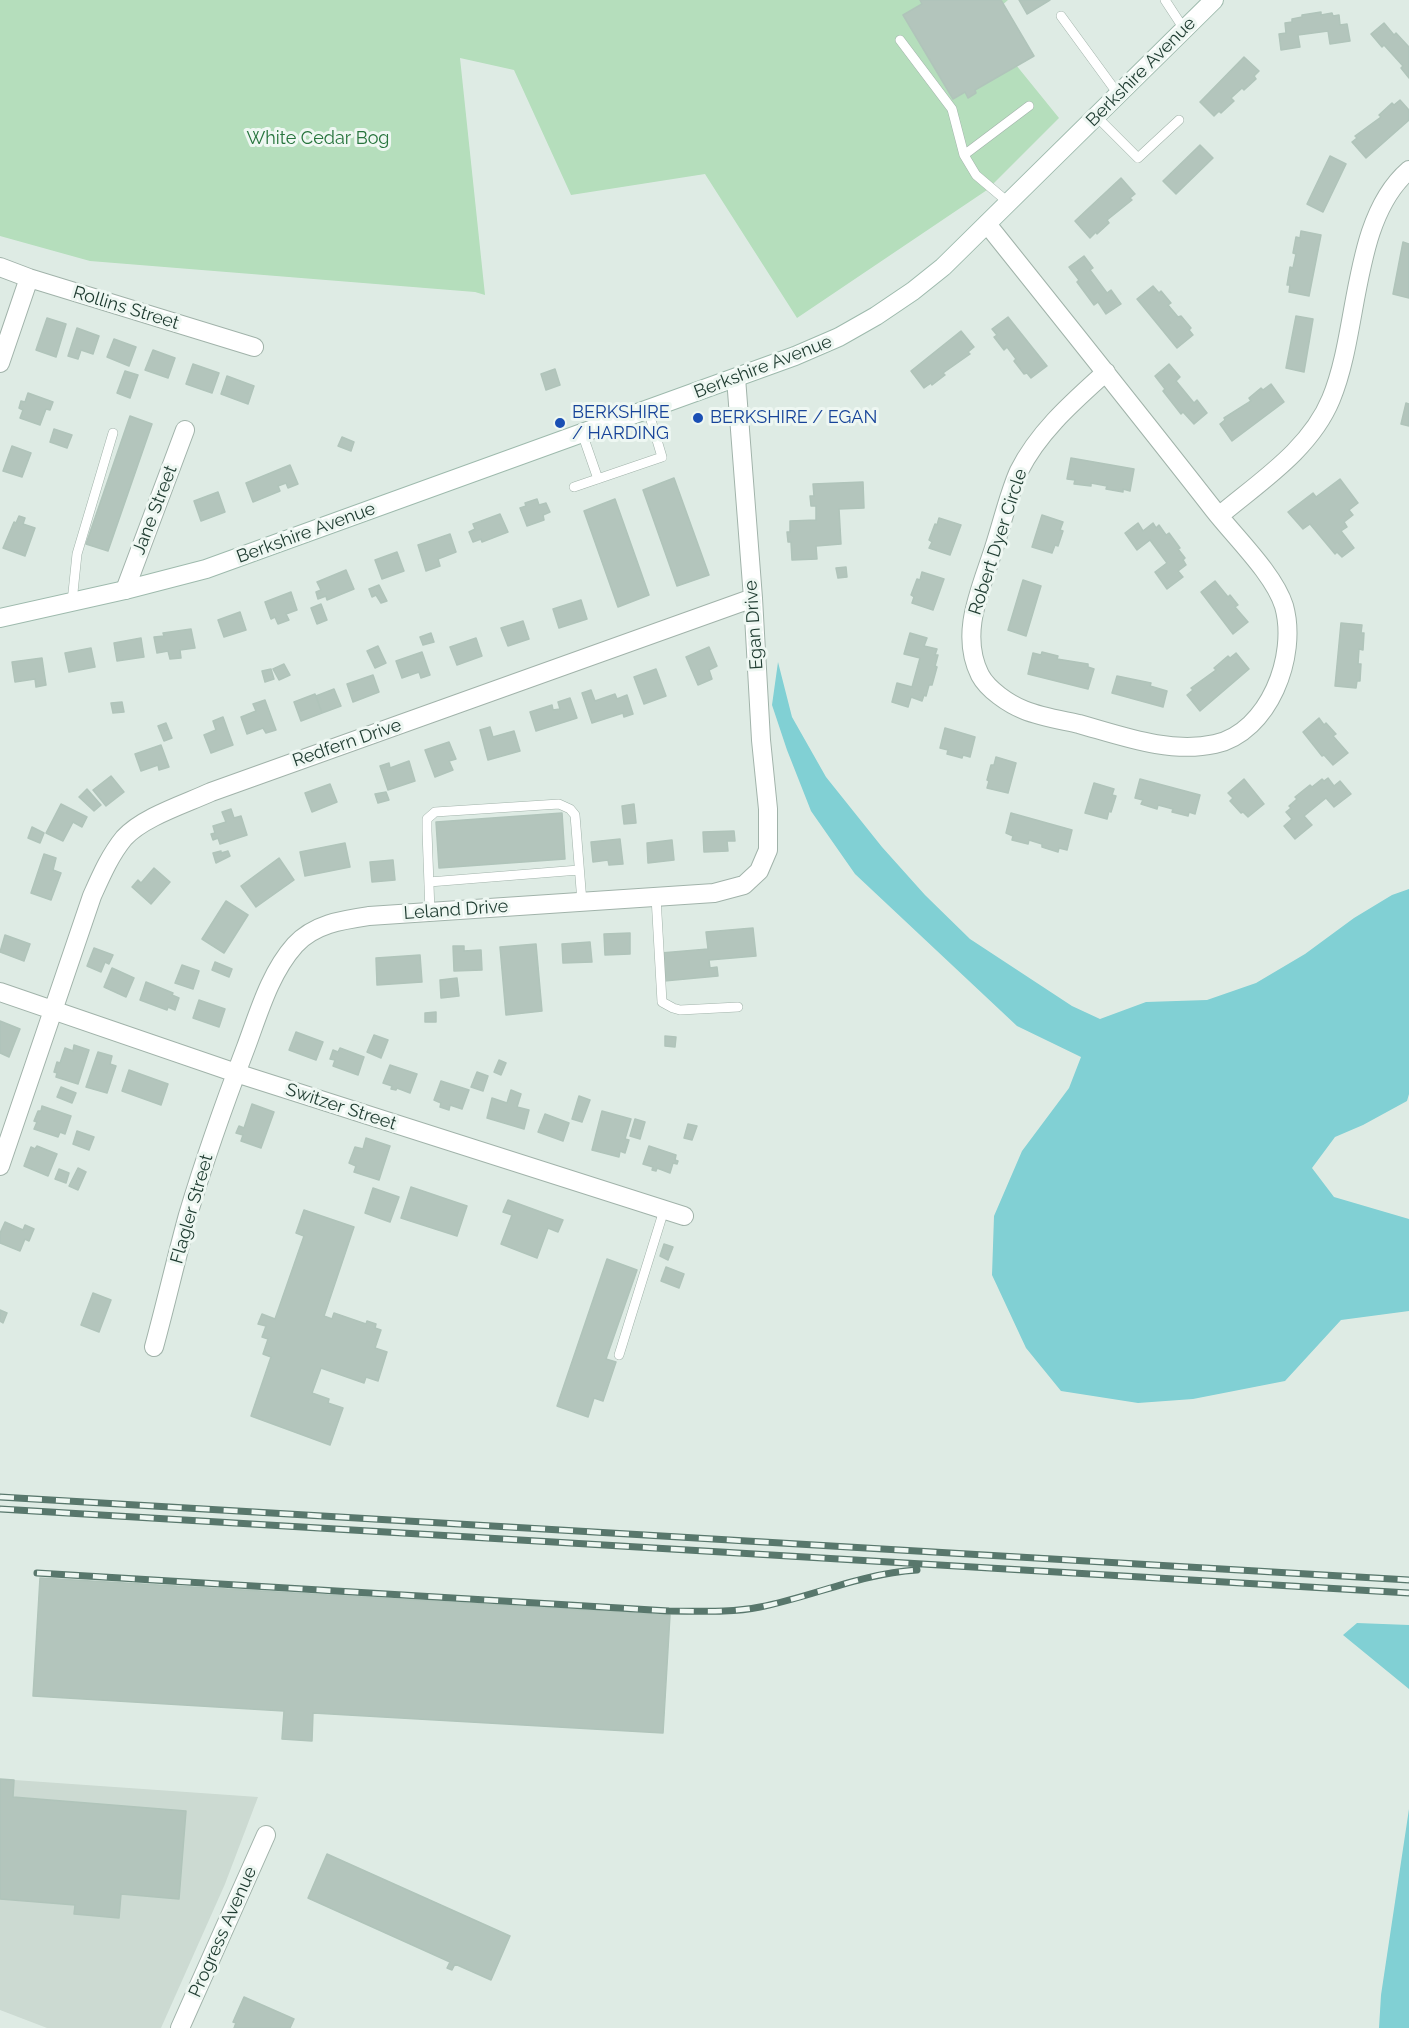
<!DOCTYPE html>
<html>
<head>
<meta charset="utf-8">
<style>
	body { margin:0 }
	canvas { display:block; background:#deebe4 }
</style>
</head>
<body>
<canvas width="1409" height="2028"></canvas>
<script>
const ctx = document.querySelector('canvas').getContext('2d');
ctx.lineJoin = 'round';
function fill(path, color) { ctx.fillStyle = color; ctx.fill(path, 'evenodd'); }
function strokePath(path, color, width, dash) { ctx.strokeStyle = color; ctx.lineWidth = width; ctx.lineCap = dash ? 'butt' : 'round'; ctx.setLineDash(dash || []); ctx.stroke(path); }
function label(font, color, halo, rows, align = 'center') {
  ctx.font = font + ' Raleway,sans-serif'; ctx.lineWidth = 6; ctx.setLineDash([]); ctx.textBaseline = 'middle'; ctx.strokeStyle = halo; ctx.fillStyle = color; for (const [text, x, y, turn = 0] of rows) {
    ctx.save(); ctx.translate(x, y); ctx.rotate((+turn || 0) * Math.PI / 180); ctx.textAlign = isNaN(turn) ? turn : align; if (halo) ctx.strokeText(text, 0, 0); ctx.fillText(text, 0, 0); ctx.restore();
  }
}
fill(new Path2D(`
	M0,1779l258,18 -33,87 -64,144h-114l-47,-18z`), '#ccdad2');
fill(new Path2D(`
	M0,0h1008l-26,23 77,95 -72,72 -190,128 -92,-144 -134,21 -57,-125 -54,-12 25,237 -10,-3 -385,-31 -90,-25z`), '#b5debc');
fill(new Path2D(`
	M778,662l14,55 34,60 56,70 43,48 45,44 102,67 28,13 46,-17 61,-2 49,-17 49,-29 49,-36 38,-23 17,-6v205l-2,7 -44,24 -28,12 -23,31 22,29 75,22v92l-68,9 -56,61 -92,18 -55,4 -77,-12 -35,-43 -34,-73 2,-59 28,-65 47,-63 12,-31 -64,-31 -162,-152 -44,-63 -24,-61 -15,-45z
	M1357,1623l52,2v64l-66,-54z
	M1409,1809v219h-30l2,-33z`), '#81d0d4');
const building = new Path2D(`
	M920,0h81l33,56 -59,34 1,3 -8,5 -3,-6 -12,7 -50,-84 19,-11z
	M1019,0h31l-23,14z
	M1321,12v3l11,-2 1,3 6,-1 1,10 7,-1 3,17 -20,3 -2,-13 -30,4 2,12 -19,3 -2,-16 7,-1 -1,-10 7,-1v-3l10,-2v-2z
	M1384,23l10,12 2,-2 13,14v31l-8,-10 2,-2 -19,-21 -2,2 -11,-13z
	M1244,57l15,14 -5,5 2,3 -12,11 -2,-2 -11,10 3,3 -13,12 -2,-2 -5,5 -14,-14z
	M1400,100l9,10v10l-43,38 -14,-16 5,-4 -2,-2 26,-19 -2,-2 13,-12 2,2z
	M1200,145l13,13 -37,36 -13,-13z
	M1330,156l16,8 -23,48 -16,-8z
	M1121,178l14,16 -5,4 2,2 -25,20 2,3 -12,11 -1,-2 -6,6 -15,-17z
	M1301,231l20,4 -12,61 -20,-4 1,-7h-3l3,-18 3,1 3,-14 -3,-1 3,-16 4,1z
	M1403,242l6,2v54l-16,-4z
	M1084,256l9,12 -3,2 17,23 4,-3 10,14 -15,10 -8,-12 -4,3 -17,-23 2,-2 -10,-13z
	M1153,286l6,7 2,-2 10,12 -3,2 10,12 3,-1 10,12 -2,2 4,5 -16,13 -40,-49z
	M1296,316l17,3 -9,53 -18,-4z
	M1008,317l39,49 -16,12 -4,-5 -3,1 -10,-13 2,-2 -9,-12 -3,3 -10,-13 3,-2 -5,-6z
	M47,318l19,6 -10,33 -20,-7z
	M77,328l22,8 -6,18 -12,-4 -3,9 -10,-3z
	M961,331l13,16 -6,5 2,2 -27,19 2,2 -13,10 -1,-2 -7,5 -13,-17z
	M114,339l22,8 -7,19 -22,-9z
	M153,350l22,8 -7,20 -23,-8z
	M193,364l26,9 -7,20 -26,-9z
	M1169,364l11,13 -4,4 18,22 3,-3 10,13 -13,11 -11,-12 -2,2 -18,-23 2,-2 -10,-13z
	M555,369l5,16 -14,5 -5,-16z
	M125,371l13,4 -8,23 -13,-5z
	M227,376l27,10 -6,18 -27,-10z
	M1271,384l13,18 -52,39 -12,-17 5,-4 -1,-2 27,-17 -2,-3 12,-10 2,2z
	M28,393l25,9 -3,8 -4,-1 -6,16 -20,-7 3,-8 -4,-2 2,-7 4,1z
	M1406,403l3,1v22l-8,-2z
	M130,416l22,8 -44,127 -22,-7z
	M54,429l18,6 -5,13 -17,-6z
	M342,437l12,5 -3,9 -13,-5z
	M12,446l19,7 -9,24 -19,-6z
	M1071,458l63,11 -4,22 -7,-2v3l-17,-3 1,-3 -16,-3v3l-17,-2 1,-4 -8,-1z
	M290,465l8,19 -10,4 -2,-5 -8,3 2,5 -27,11 -7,-19z
	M674,478l35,97 -32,11 -34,-96z
	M1340,479l18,24 -9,7 4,5 -9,7 3,5 -6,4 13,17 -12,9 -5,-5 -2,2 -25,-30 -7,5 -15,-17 25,-19 3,4z
	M863,482l1,26 -25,1 2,35 -25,2 1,13 -25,1 -1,-18h-3l-1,-10h3v-11l26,-1v-14h-5l-1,-10h4l-1,-12z
	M218,492l7,20 -24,9 -7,-20z
	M537,499l2,6 7,-2 4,9 -7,3 1,5 -17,6 -7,-18 6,-2 -1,-3z
	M615,499l34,96 -31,12 -34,-96z
	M500,514l8,18 -26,10 -1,-3 -8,3 -4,-10 6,-3 -2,-5z
	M1042,515l21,7 -3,8 3,1 -5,15 -3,-1 -3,8 -20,-6z
	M19,516l6,2 -2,6 12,4 -10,28 -22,-8 11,-26 2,1z
	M939,518l22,7 -11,30 -21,-7 3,-6 -3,-2 6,-16 2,1z
	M1138,523l5,8 10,-8 3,5 3,-3 7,10 3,-2 11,15 -2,1 7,9 -2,2 3,5 -8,6 5,6 -16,12 -12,-17 12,-9 -17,-23 -13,10 -12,-17z
	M450,534l6,18 -18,7 2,7 -14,5 -8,-26z
	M397,552l7,19 -22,8 -7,-19z
	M846,567l1,10 -9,1 -2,-10z
	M346,570l8,19 -27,11 -1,-4 -8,3 -2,-7 5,-2 -4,-8z
	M922,572l22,7 -11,31 -21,-7 2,-6 -3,-2 6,-16 3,1z
	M1023,580l18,6 -15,50 -18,-6z
	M1215,581l13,16 2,-2 8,10 -3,2 13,15 -15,12 -32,-42z
	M379,585l8,16 -6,2 -5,-8 -4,2 -3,-8z
	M291,592l6,18 -11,4 3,6 -11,4 -3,-7 -4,2 -6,-17z
	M581,600l6,19 -28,9 -6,-19z
	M321,604l6,16 -10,4 -6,-16z
	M240,612l6,18 -22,7 -6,-17z
	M523,621l6,18 -21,7 -7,-18z
	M1341,623l21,2 -1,8h3l-1,17 -4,-1 -1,15h3l-1,17h-3l-1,7 -21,-2z
	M191,629l4,19 -15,2 1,8 -11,1 -2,-8 -11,2 -3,-16 10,-1 -1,-3z
	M431,633l3,9 -11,3 -3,-8z
	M910,633l17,5 -3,8 13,3 -2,6h3l-3,11 2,1 -5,18h-3l-3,11 -2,-1 -2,6 -11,-4 -3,10 -16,-5 5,-19 15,4 8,-29 -16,-4z
	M141,638l3,19 -27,4 -3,-18z
	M476,638l6,18 -25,9 -7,-18z
	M378,646l8,17 -11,5 -8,-17z
	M709,647l8,19 -8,4 3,9 -14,6 -12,-28z
	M91,648l4,19 -26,5 -4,-19z
	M422,652l8,23 -9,3 -2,-6 -17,6 -6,-17z
	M1042,652l16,4 -1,3 31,5v3l6,2 -6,20 -60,-15 5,-21 8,2z
	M1236,653l13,16 -49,42 -13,-16 6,-5 -2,-2 25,-18 -2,-2 14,-12 2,2z
	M42,658l4,27 -10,2 -1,-8 -20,3 -3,-20z
	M284,664l6,11 -11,5 -6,-11z
	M271,669l3,10 -9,3 -3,-11z
	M656,669l10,27 -22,8 -10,-27z
	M373,675l6,17 -26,10 -6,-18z
	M1117,676l34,7 -1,3 17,5 -4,16 -51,-14z
	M334,689l7,17 -19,7 -6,-17z
	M591,690l4,11 20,-7 2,5 10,-4 6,19 -9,3 -1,-4 -31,10 -10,-30z
	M315,694l7,19 -21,8 -7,-19z
	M570,698l7,20 -41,13 -6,-19 22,-7 1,5 7,-1 -2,-7z
	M265,700l11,30 -10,3 -3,-5 -16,6 -6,-17 15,-6 -3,-7z
	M122,702l2,10 -11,1 -2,-10z
	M223,717l10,28 -22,8 -7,-18 12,-5 -3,-9z
	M1319,718l5,7 2,-2 10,11 -3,2 15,17 -15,12 -9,-10 -2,1 -19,-24z
	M166,723l6,15 -8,3 -6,-15z
	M490,727l3,10 21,-6 6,20 -32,9 -8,-30z
	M945,728l30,9 -5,20 -7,-2 -1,3 -15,-4 1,-4 -8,-2z
	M449,742l7,17 -7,2 4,9 -18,7 -10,-27z
	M161,745l8,22 -10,3 -1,-5 -17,6 -6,-17z
	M996,757l20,6 -8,30 -21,-5 2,-7 -2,-1 4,-15h3z
	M409,761l6,20 -27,9 -8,-24 9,-3 1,5z
	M111,776l13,16 -18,14 -13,-16z
	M1328,778l6,8 6,-5 11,13 -17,13 -8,-9 -22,18 8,9 -17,14 -11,-13 8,-7 -6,-7 5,-4 -2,-2 8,-7 -2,-2 15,-12 2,2 10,-8 2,2z
	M1140,779l60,16 -5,19 -6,-2 -1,4 -16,-4 1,-3 -15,-4 -1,4 -16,-5 2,-4 -8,-2z
	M1244,779l20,25 -16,13 -5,-5 -2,1 -11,-12 3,-3 -5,-5z
	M1094,783l20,6 -2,6 4,1 -5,16 -2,-1 -2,8 -22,-6z
	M330,784l7,18 -25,10 -7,-19z
	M87,789l14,16 -7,6 -15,-14z
	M386,792l3,8 -11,3 -3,-9z
	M61,804l26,13 -5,10 -9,-5 -10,19 -17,-8z
	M634,804l2,19 -12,1 -2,-18z
	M231,809l3,9 7,-2 6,19 -27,9 -2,-6 -5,2 -2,-6 4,-1 -2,-7 13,-4 -4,-10z
	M562,813l3,46 -126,9 -3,-46z
	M1011,813l61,17 -5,20 -8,-2 -1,4 -16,-5v-3l-13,-4 -1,4 -16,-4 1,-4 -7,-3z
	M32,827l12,6 -4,10 -12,-5z
	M734,831l1,10h-8l1,10 -24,1 -1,-20z
	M620,839l3,25 -14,1 -1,-5 -15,2 -2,-20z
	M672,840l2,20 -26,3 -1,-20z
	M345,843l5,24 -45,9 -5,-24z
	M221,851v2l7,-2 2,5 -14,7 -3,-10z
	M44,854l12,4 -3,12 8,3 -10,27 -20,-7z
	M279,858l15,22 -38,27 -15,-21z
	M393,860l2,20 -23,2 -2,-20z
	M154,868l16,14 -19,22 -19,-17 6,-7 3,3z
	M226,901l22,14 -24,38 -22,-14z
	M753,928l3,28 -47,4 1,8 7,-1 1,9 -54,5 -3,-28 47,-4 -2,-17z
	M630,933v21l-25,1 -1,-21z
	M5,935l25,9 -6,17 -24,-9z
	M590,942l2,20 -29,1 -1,-19z
	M536,944l6,67 -36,4 -6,-68z
	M453,946h11v5l17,-1 1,20 -28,1z
	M94,948l19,7 -4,9 -4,-2 -4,10 -14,-6z
	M420,955l2,27 -45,3 -1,-27z
	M215,962l17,7 -3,8 -17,-7z
	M182,965l17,6 -6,18 -18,-6z
	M112,968l22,10 -8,19 -22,-10z
	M457,978l2,18 -18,2 -1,-18z
	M146,982l27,11 -1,2 7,3 -4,12 -7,-3 -1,3 -27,-10z
	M199,1000l26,9 -6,18 -26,-9z
	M436,1012v10h-11v-9z
	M0,1021l20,8 -11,28 -9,-4z
	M296,1032l27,10 -7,18 -27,-10z
	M374,1035l14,5 -7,18 -14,-6z
	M665,1036l11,1 -1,10 -10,-1z
	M74,1045l15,5 -11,34 -22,-7 1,-4 -3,-1 3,-10 3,1 5,-15 8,3z
	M340,1048l24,9 -6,18 -25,-9 2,-6 -5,-1 3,-9 5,2z
	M98,1052l14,4 -2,8 6,2 -9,27 -21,-6z
	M499,1060l7,3 -5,12 -7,-3z
	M390,1065l27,9 -7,19 -13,-5 -1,2 -5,-1 1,-3 -9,-3z
	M129,1070l39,14 -7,21 -39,-14z
	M477,1072l11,4 -5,15 -12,-4z
	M441,1081l28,9 -7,19 -12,-4 -1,5 -9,-3 1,-4 -7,-3z
	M61,1087l15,6 -4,10 -15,-6z
	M511,1090l10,4 -4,13 12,3 -5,19 -37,-11 5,-20 15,5z
	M579,1096l11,4 -8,22 -10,-3z
	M252,1104l22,8 -13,36 -20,-7 2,-6 -7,-2 3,-7 5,2z
	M42,1106l29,10 -6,18 -5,-2 -2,5 -24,-8 3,-7 -3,-1 4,-10h3z
	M602,1111l29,8 -6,20 4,1 -4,13 -5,-2 -1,6 -27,-7z
	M545,1114l24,9 -6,18 -25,-9z
	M635,1119l10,3 -5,17 -10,-3z
	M688,1124l9,2 -5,14 -8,-2z
	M77,1131l17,6 -5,13 -16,-6z
	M366,1138l24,8 -11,34 -25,-8 2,-6 -7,-3 6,-16 8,2z
	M37,1146l20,8 -9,22 -24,-10 7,-19 4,2z
	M649,1146l27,9 -1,5 3,1 -1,3 -4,-1 -3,10 -13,-5 -1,3 -4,-1 1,-3 -10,-3z
	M78,1168l8,4 -8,18 -9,-4z
	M59,1169l10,4 -3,10 -11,-4z
	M411,1187l56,19 -10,30 -56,-18z
	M373,1188l26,9 -9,25 -25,-9z
	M508,1200l55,20 -5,12 -10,-4 -11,30 -36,-14 11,-29 -9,-3z
	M304,1210l50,17 -30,89 8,3 2,-6 32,11 1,-3 9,3 -1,4 6,2 -6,18 12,4 -9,29 -12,-4 -2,6 -43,-15 -9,25 17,6 -1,4 15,5 -13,37 -79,-29 20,-59 -8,-3 5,-15 -6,-2 4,-11 -8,-2 4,-10 13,5 29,-83 -8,-3z
	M5,1222l18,8 2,-5 9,4 -5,12 -4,-2 -5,12 -20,-8v-10z
	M664,1244l9,3 -5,13 -8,-4z
	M607,1259l30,11 -31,89 10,3 -13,39 -9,-3 -6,19 -31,-11z
	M666,1267l18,7 -5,14 -18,-7z
	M93,1293l18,7 -12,32 -18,-7z
	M0,1310l7,3 -4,10 -3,-2z
	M40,1578l630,37 -7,118 -350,-20 -1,28 -30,-2 2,-28 -251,-15z
	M0,1779l14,1 -1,17 173,14 -7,88 -58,-5 -2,24 -45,-4 1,-9 -75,-6z
	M327,1854l183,82 -19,44 -36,-16 -3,6 -5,-2 3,-6 -142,-64z
	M244,1997l50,22 -4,9h-56l2,-5 -3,-1z`);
fill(building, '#b3c5bc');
strokePath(building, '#b0c4ba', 1.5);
const service = new Path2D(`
	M1165,0l19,29
	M1061,16l57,78
	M900,40l52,69 12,46
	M1097,117l41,41 41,-38
	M1009,203l-33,-28 -12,-20 65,-49
	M582,433l16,46
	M574,487l88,-30 -14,-47
	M72,602l5,-48 36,-121
	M429,882l150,-12
	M656,897l6,105 11,6 7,2 58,-3
	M430,912l-3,-81v-12l8,-7 124,-8 11,5 5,6 7,87
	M619,1355l45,-145`);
const minor = new Path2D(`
	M987,224c76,95 152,190 227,286 21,27 60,64 70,96 14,50 -15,126 -69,138 -45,10 -93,-8 -136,-20 -18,-4 -38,-7 -55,-14 -15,-6 -36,-20 -44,-35 -21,-42 1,-86 14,-127 8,-24 15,-55 25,-77 20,-40 55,-70 87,-99
	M0,267l29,11 225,69
	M0,363l29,-85
	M1219,516c40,-34 91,-66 112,-117 29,-69 20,-179 78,-229
	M125,590l60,-160
	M0,992l236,81 448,143
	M0,1166l92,-270c9,-20 18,-41 32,-58 19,-21 61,-34 87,-46l542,-194
	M154,1347c12,-44 22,-88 34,-132 17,-57 37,-113 58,-168 13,-35 24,-74 49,-102 19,-21 47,-25 74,-29l345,-23 30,-8 15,-14 9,-21v-41l-7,-69 -8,-142 -17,-220
	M180,2028l86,-193`);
const secondary = new Path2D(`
	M0,618l125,-28 81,-21 589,-213 44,-19 37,-21 37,-25 30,-24 271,-267`);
strokePath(service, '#a1b3aa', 10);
strokePath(minor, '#a1b3aa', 20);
strokePath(secondary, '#9ebaad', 20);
strokePath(service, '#fff', 9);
strokePath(minor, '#fff', 18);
strokePath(secondary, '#fff', 18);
const rail = new Path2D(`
	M0,1497l1409,83
	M0,1509l1409,84
	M37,1573l632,38c30,0 61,2 91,-4 55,-11 99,-33 157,-37`);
strokePath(rail, '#58776c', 7);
strokePath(rail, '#eef7f2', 4.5, [14]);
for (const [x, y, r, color] of [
	[698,418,6,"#1a4fb4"],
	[560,423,6,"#1a4fb4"]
]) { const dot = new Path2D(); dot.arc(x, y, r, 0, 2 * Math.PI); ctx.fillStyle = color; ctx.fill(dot); strokePath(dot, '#eef7f2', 2); }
label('18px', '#1e3b30', '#eef7f2', [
	["Berkshire Avenue",1141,72,-45],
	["Rollins Street",126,308,17],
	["Berkshire Avenue",763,367,-21],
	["Jane Street",155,510,-69],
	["Berkshire Avenue",306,533,-20],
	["Robert Dyer Circle",998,542,-72],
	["Egan Drive",754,625,-94],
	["Redfern Drive",347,743,-19],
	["Leland Drive",456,910,-4],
	["Switzer Street",341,1107,18],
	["Flagler Street",192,1209,-74],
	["Progress Avenue",223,1932,-66]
]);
label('18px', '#26743c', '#eef7f2', [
	["White Cedar Bog",318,139]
]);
label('18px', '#164399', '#eef7f2', [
	["BERKSHIRE",572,413],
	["/ HARDING",572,434],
	["BERKSHIRE / EGAN",710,418]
], 'left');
</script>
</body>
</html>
